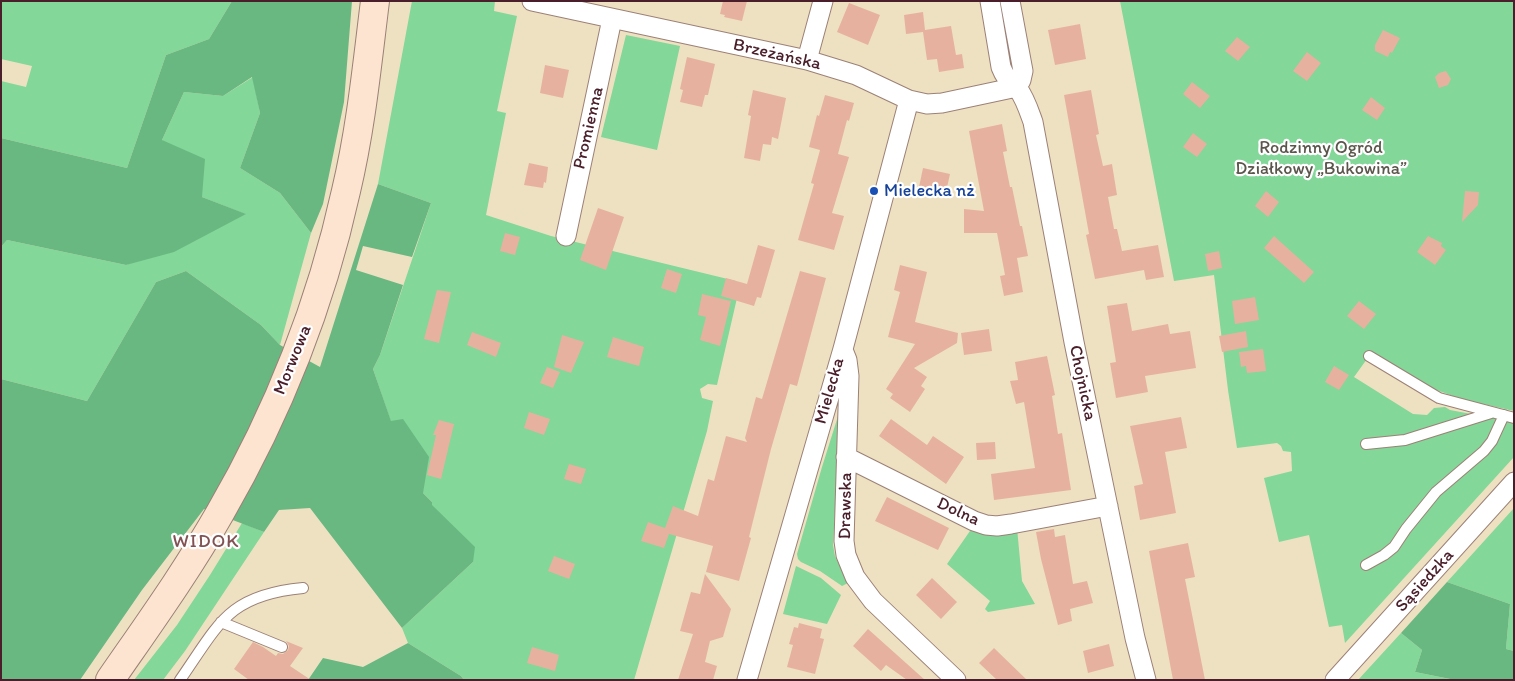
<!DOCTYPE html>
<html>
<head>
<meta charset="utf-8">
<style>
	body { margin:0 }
	#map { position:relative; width:1515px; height:681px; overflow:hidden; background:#eee1c2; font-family:Itim,sans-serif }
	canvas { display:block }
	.frame { position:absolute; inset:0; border:2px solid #4a1f2b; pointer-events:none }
</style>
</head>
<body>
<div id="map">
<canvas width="1515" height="681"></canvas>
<div class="frame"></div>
</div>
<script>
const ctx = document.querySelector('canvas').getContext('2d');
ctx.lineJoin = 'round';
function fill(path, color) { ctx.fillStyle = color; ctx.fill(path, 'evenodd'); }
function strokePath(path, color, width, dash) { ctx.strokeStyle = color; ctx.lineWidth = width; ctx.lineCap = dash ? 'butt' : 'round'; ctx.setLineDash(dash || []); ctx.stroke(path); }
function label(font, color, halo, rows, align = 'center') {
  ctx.font = font + ' Itim,sans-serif'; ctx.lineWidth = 4.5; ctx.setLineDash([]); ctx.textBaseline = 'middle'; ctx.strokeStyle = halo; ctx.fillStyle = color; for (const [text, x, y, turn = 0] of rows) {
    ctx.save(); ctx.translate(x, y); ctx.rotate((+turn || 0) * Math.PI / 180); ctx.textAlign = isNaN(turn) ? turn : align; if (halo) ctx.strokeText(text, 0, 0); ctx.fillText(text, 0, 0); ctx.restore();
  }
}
fill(new Path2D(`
	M1,1h231l-23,38 -43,16 -39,113 -126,-30v-57l25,6 6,-21 -31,-7z
	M412,1h83l-1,10 23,5 -20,95 9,2 -20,102 65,21 185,45 1,17 -20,87 -9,-1 -8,5 2,9 11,3 -6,30 -73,249h-170l-3,-4 -53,-33 -6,-15 71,-66 -42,-57 1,-3 -9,-9 -32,-71 -18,-53 7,-14 51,-152 -53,-19z
	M1120,1h394v410l-53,-12 -27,-10 -62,-37 -18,25 59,37 14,1 7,-7 11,-1 5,3 64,12v35l-169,186 -3,-18 -13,2 -20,-92 -30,7 -15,-64 28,-7 -1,-19 -8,-1 -2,-5 -4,-3 -40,5 -9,-58 -14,-115 -40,6z
	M626,35l54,11 -23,104 -56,-13z
	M253,77l7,36 -20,55 40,25 31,40 -31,112 -19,-20 -75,-54 -30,11 -69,119 -86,-22v-132l6,-7 119,25 119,-51 -43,-17 -40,-57 22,-48 39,4z
	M839,413l1,14 -7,118 2,11 13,27 -6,3 -22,-15 -19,-9 -3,-3 -1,-5 25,-87z
	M1514,508v143l-8,-2 4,-45 -63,-22z
	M242,523l22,9 -79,119 -22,29h-29l43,-55 33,-50z
	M1017,528l5,53 13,23 -47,8 -3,-3 5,-8 -43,-37 23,-33z
	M796,566l25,12 20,17 -14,29 -44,-10z
	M1401,633l21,17 -7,22 40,8h-97z`), '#82d799');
fill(new Path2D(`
	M232,1h120l-8,101 -21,102 -12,29 -31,-40 -40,-25 20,-55 -8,-36 -29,19 -39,-4 -22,48 43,19 -3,38 44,17 -72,38 -48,13 -119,-25 -6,7v-109l126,30 39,-113 43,-16z
	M378,184l53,19 -19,54 -49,-11 -7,24 47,15 -23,70 -7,14 18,52 12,-2 26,38 -6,36 9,9v3l43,42 -2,15 -71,66 -92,-120 -31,2 -15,22 -60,-23 -62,81 -62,90h-79v-301l86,22 69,-119 30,-11 75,54 19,20 40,22z
	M1447,582l63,22 -4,45 8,2v29h-59l-40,-8 7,-22 -21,-17z
	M408,643l53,33 3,4h-156l15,-22 40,9z`), '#69b881');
fill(new Path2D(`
	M723,1h24l-5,20 -18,-4 1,-2 -5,-1z
	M849,3l31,12 -12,30 -31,-13z
	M923,12l2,18 26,-4 5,29 6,-1 2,14 -25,4 -2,-13 -10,1 -4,-28 -17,2 -2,-19z
	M1080,24l6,35 -31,6 -7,-35z
	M1383,30l17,8 -8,15 -2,-1 -2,5 -13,-6v-6z
	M1237,37l13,10 -12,14 -13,-10z
	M1307,52l14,11 -14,18 -14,-10z
	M687,57l28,7 -7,31h-3l-3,12 -22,-5 3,-12 -3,-1z
	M545,65l24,5 -6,28 -23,-5z
	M1446,71l5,8 -3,6 -9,3 -4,-11 4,-4z
	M1192,82l18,14 -10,12 -17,-14z
	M753,90l33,8 -8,41 -6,-2 -1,8 -8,-1 -3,17 -16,-3 7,-42 -3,-1z
	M1091,90l8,44 -3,1 7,31 9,-2 5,31 -9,2 6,32h3l5,22 36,-6 6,32 -18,3 -2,-10 -49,9 -9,-44 3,-1 -25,-139z
	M825,95l29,8 -5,18 -2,-1 -9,34 11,3 -17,56 12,3 -10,34 -36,-10 16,-56 -3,-1 9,-33 -11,-3 8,-32 2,1z
	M1371,97l14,11 -8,12 -15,-10z
	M1002,124l5,27 -4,1 7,35h2l8,39h2l6,30 -11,2 6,34 -19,4 -4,-20 5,-1 -8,-42h-33v-24l20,2 -15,-80z
	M1193,133l14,11 -10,13 -14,-10z
	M529,163l19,4 -2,16 -2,-1 -1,6 -19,-3z
	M923,168l27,6 -4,18 -27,-5z
	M1266,191l13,11 -11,15 -13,-11z
	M1465,191l14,1 -1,13 -16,17z
	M598,208l26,9 -18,53 -26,-10z
	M505,233l15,4 -5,18 -15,-4z
	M1274,236l40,36 -10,11 -40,-35z
	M1428,236l14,7 -1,3 5,4 -11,15 -18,-13z
	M758,245l17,5 -14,48 -4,-1 -3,9 -33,-10 5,-18 21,6z
	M1219,251l3,17 -14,3 -3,-17z
	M900,265l27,7 -12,50 43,11 -1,10 -43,25 13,9 -6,9 4,3 -15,23 -20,-14 3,-4 -7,-5 29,-45 -27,-7 12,-45 -6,-2z
	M667,269l15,5 -6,19 -15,-5z
	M800,271l26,7 -29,108 -7,-2 -19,65 -22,88 2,1 -12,43 -33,-9 7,-26 -44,-12 -5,14 -23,-7 7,-19 17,6 8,-22 25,10 10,-37 6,2 12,-45 21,6 -2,-4 11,-41 6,2z
	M437,290l14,2 -12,51 -15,-4z
	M702,294l29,7 -11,45 -20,-6 6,-23 -8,-2z
	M1255,297l4,23 -24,4 -3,-23z
	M1359,301l17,13 -12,15 -17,-13z
	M1127,303l5,28 36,-7 2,10 20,-3 6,37 -51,8 3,16 -32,6 -6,-35 6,-1 -9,-56z
	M989,329l3,22 -28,4 -3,-22z
	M1246,331l2,16 -26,5 -3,-16z
	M472,332l29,11 -5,14 -29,-12z
	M562,335l22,7 -13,31 -17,-6z
	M613,337l31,10 -5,19 -32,-9z
	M1263,349l3,22 -19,2 -1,-7 -5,1 -2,-15z
	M1047,356l8,39 -3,1 6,38 4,-1 9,57 -77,10 -3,-26 44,-6 -11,-66 -8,2 -6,-23 8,-1 -3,-18z
	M1334,366l15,9 -10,15 -14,-8z
	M547,367l13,5 -7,16 -13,-5z
	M529,412l21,7 -6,16 -20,-7z
	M1181,417l6,31 -22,4 11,61 -36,7 -6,-34 9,-2 -13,-58z
	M891,419l36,26 6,-9 31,21 -18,27 -67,-48z
	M439,420l15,4 -13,55 -14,-4 9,-40h-3z
	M995,442l1,17 -19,1 -1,-17z
	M569,464l17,5 -5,15 -17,-5z
	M887,497l62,31 -11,22 -63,-29z
	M1054,529l1,8 10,-2 8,49 14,-3 6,22 -23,6 2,12 -14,4 -17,-66 -5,-27z
	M1188,543l7,34 -10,2 20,101h-32l-24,-129z
	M554,556l21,8 -6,15 -21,-8z
	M705,574l26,35 -8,28 -13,4 -5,21 12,4 -4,14h-35l15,-46 -13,-3 11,-39 9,2z
	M932,578l25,24 -16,17 -25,-24z
	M799,623l23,6 -2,9 4,1 -9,35 -28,-7 6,-22 -4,-1 5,-17 4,1z
	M868,629l57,51h-18l-21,-15 -5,6 -28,-25z
	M286,641l17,7 -13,18 21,14h-62l-15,-11 19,-27 10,5 13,9 2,-3 5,1 5,-4 1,-4z
	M1109,644l5,22 -26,7 -5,-22z
	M532,647l27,8 -4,16 -28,-8z
	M994,648l33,32h-30l-18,-17z`), '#e6b29f');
const lane = new Path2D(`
	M1369,356l70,42 75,20
	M1366,444l39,-4 86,-27
	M1366,565l18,-10 10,-8 12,-18 30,-37 48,-41 8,-10 12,-26
	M221,622l61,25
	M180,680c39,-56 48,-85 123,-92`);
const street = new Path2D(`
	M532,1l275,59 49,15 53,25 18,4 15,-1 75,-16
	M990,1l11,66c6,15 9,12 17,22 7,9 11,22 15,33l41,220 61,296 11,42
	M1010,1l13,70 -2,9 -4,7
	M807,60l16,-59
	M566,236l46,-217
	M843,350l4,10 2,16 -5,165 2,14 9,22 18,24 83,79
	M846,457l128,64 12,4 11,1 14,-2 97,-18
	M747,680l96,-331 66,-249
	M1335,680l179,-198`);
const secondary = new Path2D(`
	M110,680c38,-55 77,-109 110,-167 58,-100 101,-209 126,-322 15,-63 21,-126 29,-190`);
strokePath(lane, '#9c8076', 12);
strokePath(street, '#9c8076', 21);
strokePath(secondary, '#9c8076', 30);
strokePath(lane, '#fff', 10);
strokePath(street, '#fff', 19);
strokePath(secondary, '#fde4d1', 28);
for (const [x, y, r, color] of [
	[874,191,5,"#1a4fb4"]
]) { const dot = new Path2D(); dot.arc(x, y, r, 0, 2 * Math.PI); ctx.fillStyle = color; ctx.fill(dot); strokePath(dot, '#fff', 2); }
label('18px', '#4a1f2b', '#fff', [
	["Brzeżańska",777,55,13],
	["Promienna",589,128,-77],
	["Morwowa",293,360,-68],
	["Chojnicka",1082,383,78],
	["Mielecka",830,391,-74],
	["Drawska",846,506,-89],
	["Dolna",958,512,25],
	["Sąsiedzka",1425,581,-48]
]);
label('18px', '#5b564c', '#fff', [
	["Rodzinny Ogród",1321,148],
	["Działkowy „Bukowina”",1321,169]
]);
label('18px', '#164399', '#fff', [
	["Mielecka nż",884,191]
], 'left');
ctx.letterSpacing = '1px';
label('19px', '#815254', '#fff', [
	["WIDOK",206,542]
]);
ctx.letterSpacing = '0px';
</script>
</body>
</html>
